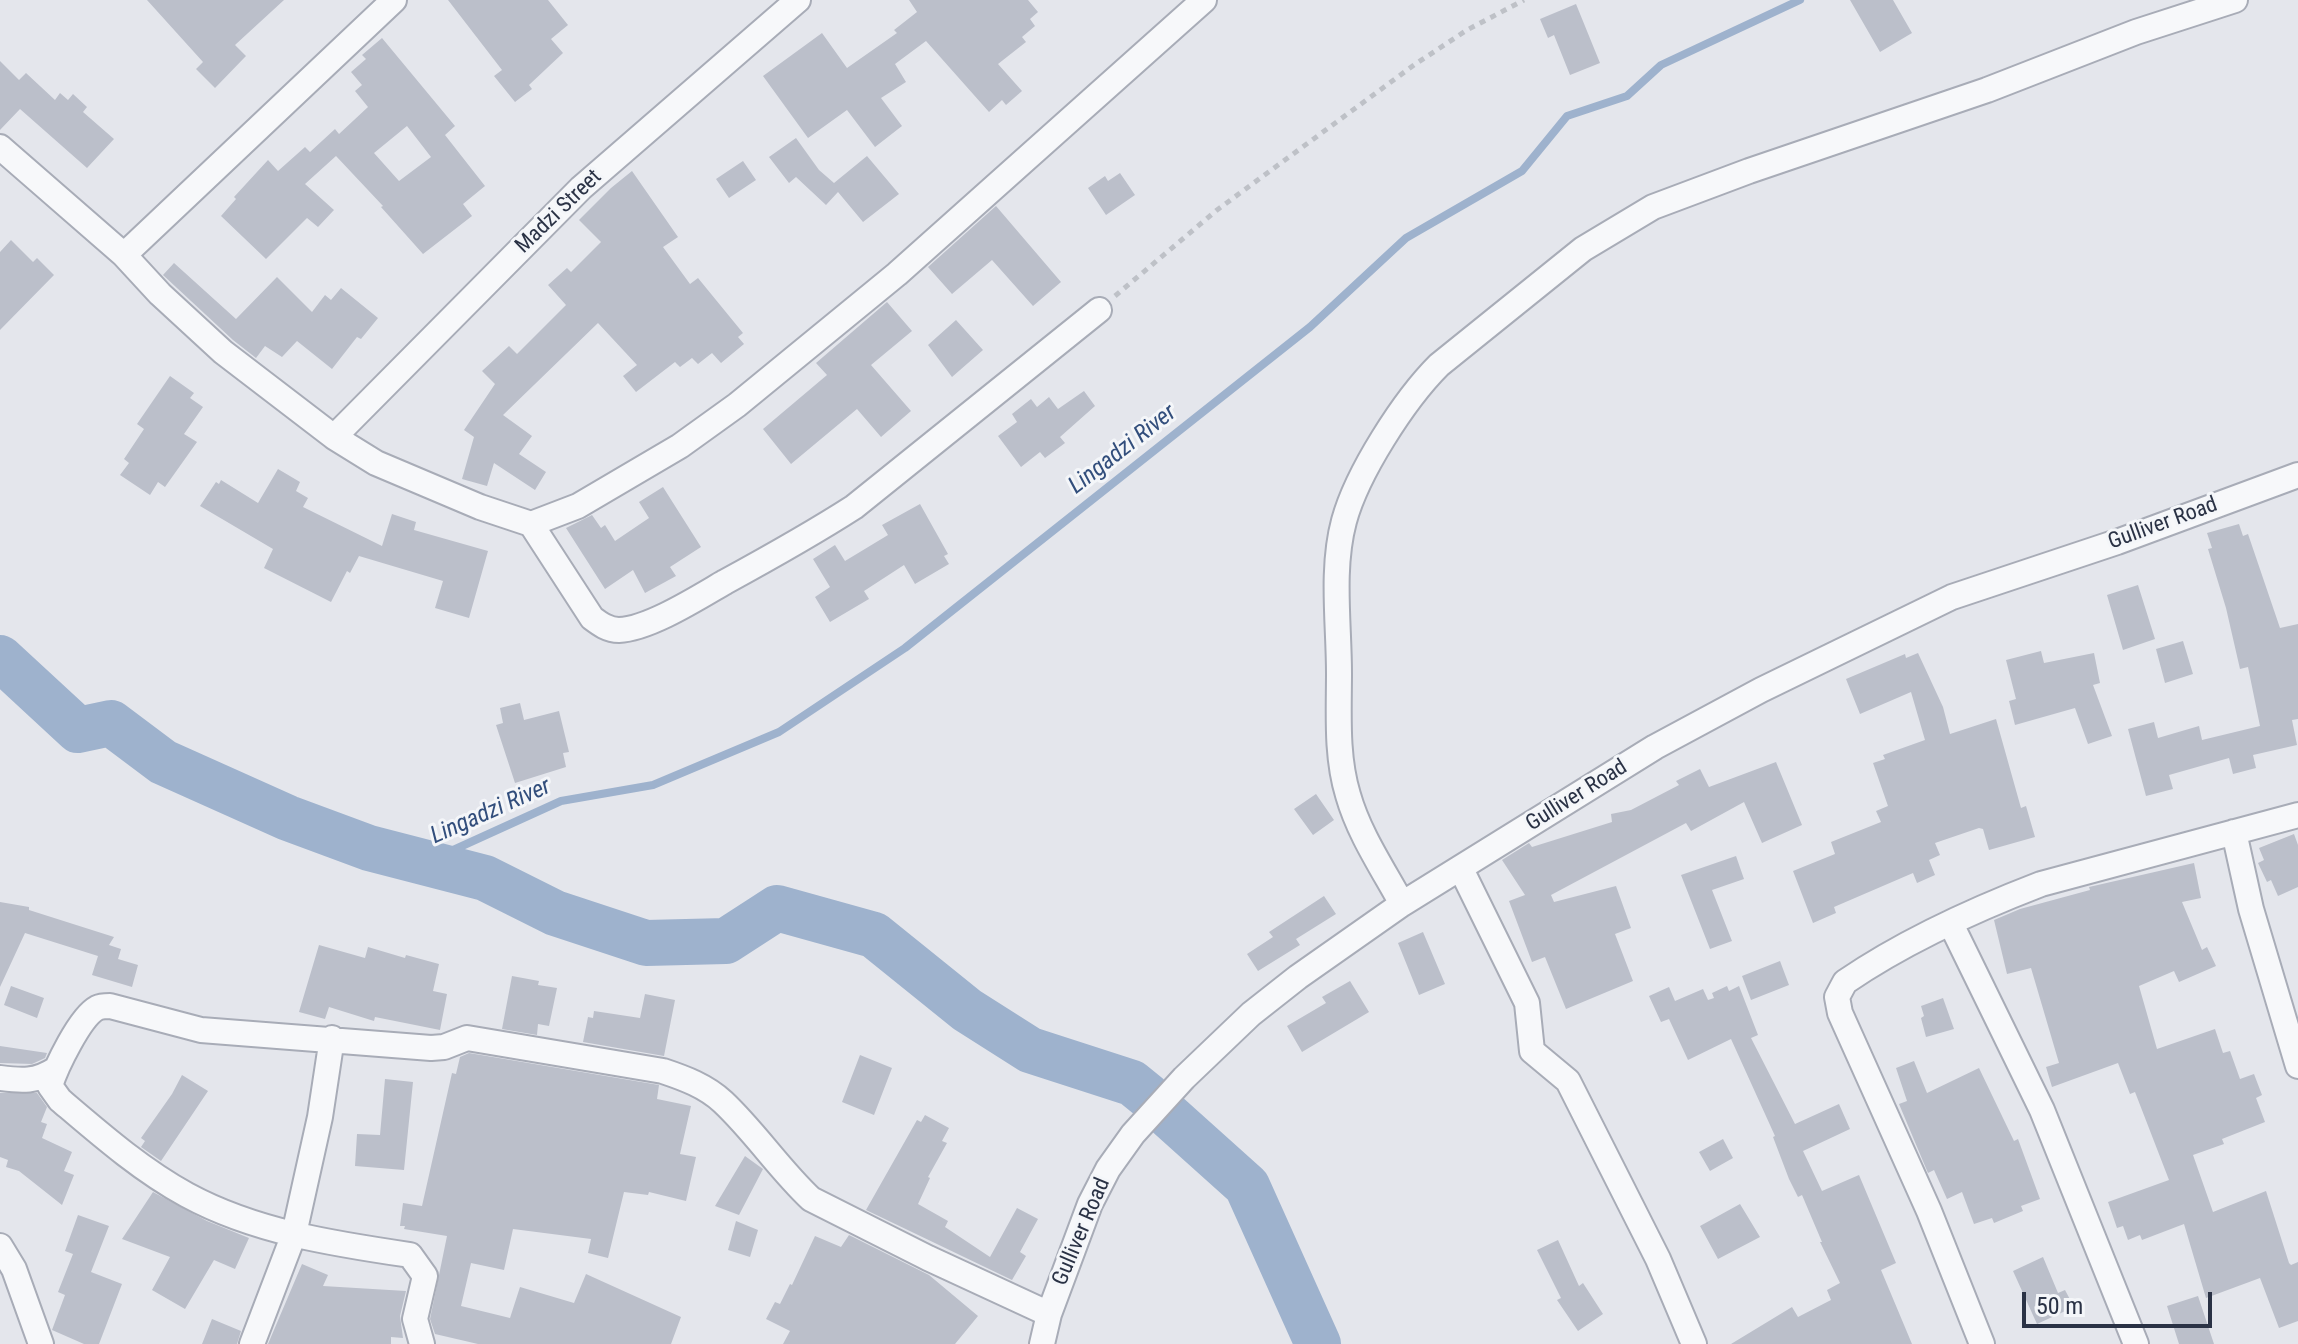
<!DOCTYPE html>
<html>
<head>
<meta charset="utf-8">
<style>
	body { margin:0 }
	#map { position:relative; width:2298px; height:1344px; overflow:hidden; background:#e4e6ec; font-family:"Roboto Condensed",sans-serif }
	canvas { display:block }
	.scale { position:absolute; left:2022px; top:1292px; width:190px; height:36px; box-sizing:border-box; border:4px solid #2a3245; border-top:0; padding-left:10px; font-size:24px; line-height:28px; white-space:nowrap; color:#2a3245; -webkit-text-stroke:6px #f4f6f9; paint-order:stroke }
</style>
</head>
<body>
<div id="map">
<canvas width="2298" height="1344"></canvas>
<div class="scale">50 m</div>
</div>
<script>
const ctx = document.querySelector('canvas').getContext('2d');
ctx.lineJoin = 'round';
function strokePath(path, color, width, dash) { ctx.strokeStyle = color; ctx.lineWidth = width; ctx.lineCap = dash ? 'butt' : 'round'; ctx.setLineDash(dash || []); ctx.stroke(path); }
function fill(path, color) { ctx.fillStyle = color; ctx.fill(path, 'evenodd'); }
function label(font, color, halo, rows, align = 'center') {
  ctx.font = font + ' "Roboto Condensed",sans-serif'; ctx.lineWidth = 6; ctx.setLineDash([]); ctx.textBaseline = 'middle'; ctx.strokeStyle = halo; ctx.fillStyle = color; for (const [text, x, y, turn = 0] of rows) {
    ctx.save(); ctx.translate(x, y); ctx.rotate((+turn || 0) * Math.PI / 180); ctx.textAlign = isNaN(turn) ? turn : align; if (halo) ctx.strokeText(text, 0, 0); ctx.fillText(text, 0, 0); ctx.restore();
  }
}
strokePath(new Path2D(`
	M429,861l132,-60 92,-16 126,-53 126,-84 405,-321 96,-89 116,-67 45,-55 60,-20 34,-31 139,-65`), '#9eb2cd', 8);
strokePath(new Path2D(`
	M0,658l78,72 33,-7 52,39 125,56 81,30 116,30 70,35 91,30 80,-2 51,-33 97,27 93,75 63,40 102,33 16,13
	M1169,1116l78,70 71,158`), '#9eb2cd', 46);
fill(new Path2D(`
	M147,0h137l-49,45 11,11 -31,32 -19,-19 7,-7z
	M448,0h100l20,25 -17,14 12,14 -34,32 3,4 -17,13 -21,-26 8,-6z
	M909,0h119l10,12 -8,7 5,7 -13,11 4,5 -28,22 24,27 -16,14 -4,-5 -13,12 -63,-71 -31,23 11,18 -25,16 21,28 -27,21 -28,-37 -39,28 -45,-62 59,-43 25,35 50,-35 -3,-3 23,-18z
	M1850,0h43l19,33 -32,19z
	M1576,4l24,59 -30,12 -16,-40 -6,3 -8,-19z
	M382,38l73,88 -10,9 40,51 -22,18 9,12 -49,38 -42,-47 2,-1 -47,-50 -31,28 29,26 -16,17 -11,-9 -41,41 -45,-43 15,-17 -2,-2 34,-37 10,11 27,-24 5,5 25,-23 4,5 29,-27 -13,-16 7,-6 -11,-13 15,-13 -4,-4zM407,126l24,31 -32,24 -25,-28z
	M0,61l19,19 7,-7 29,27 5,-7 8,7 5,-6 14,13 -4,5 31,27 -27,29 -67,-59 -20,21z
	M796,138l23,32 15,13 33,-27 32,38 -36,28 -25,-30 -12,13 -30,-28 -7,6 -20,-26z
	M743,161l13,19 -27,18 -13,-19z
	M632,171l46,66 -15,10 27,37 8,-6 45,55 -5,4 6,7 -23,19 -9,-10 -14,11 -6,-6 -12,9 -5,-5 -39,30 -13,-16 14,-11 -39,-42 -95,92 29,21 -13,18 27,18 -11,18 -41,-27 -7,23 -25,-7 12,-42 -10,-7 31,-46 -13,-13 27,-25 8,8 49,-49 -18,-20 19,-17 4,4 30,-30 -22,-22 32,-32z
	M1120,173l15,22 -29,20 -18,-27 17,-12 3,5z
	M996,206l65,76 -28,24 -41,-46 -40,34 -24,-27z
	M11,240l22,22 4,-4 17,17 -54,55v-78z
	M174,263l62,56 41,-42 35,35 13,-17 6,5 10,-12 37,30 -17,21 -4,-2 -25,32 -35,-28 -15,16 -17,-11 -9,12 -23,-18 -70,-65z
	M887,302l25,29 -41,34 40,46 -30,26 -24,-28 -66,55 -28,-35 64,-54 -11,-12z
	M956,320l27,30 -31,27 -24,-32z
	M170,376l24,17 -4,5 13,9 -19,27 13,8 -32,45 -7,-5 -8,13 -30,-20 9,-12 -5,-4 20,-30 -7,-5z
	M1084,391l11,15 -35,31 5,6 -20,15 -5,-6 -19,15 -23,-31 19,-14 -5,-8 19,-15 6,8 12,-10 9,12z
	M278,469l22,13 -4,9 12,7 -5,9 79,39 10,-32 24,8 -2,8 74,21 -19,67 -34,-10 8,-27 -84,-25 -9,17 -3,-2 -16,31 -67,-34 9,-19 -73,-43 16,-24 3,2 2,-4 37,23z
	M663,487l38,60 -31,20 6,9 -31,17 -12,-23 -28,19 -39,-61 26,-13 9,13 4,-3 10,16 34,-23 -10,-16z
	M920,504l28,50 -4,2 5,8 -34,20 -11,-19 -40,26 5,8 -39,23 -15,-25 15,-10 -17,-28 22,-14 10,16 43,-26 -6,-10z
	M2239,524l4,12 5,-2 32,94 18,-4v95l-6,1 5,25 -44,10 3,13 -23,6 -4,-16 -60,17 4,14 -27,7 -18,-67 26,-7 4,16 41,-12 3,14 58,-14 -12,-59 -8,2 -14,-61 -18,-59 4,-1 -5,-15z
	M2138,585l17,54 -32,11 -16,-55z
	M2183,641l10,33 -28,9 -9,-34z
	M2041,651l3,12 50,-10 6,30 -7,2 19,51 -24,8 -13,-36 -60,17 -6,-24 7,-2 -10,-39z
	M1918,653l25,54 7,27 46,-15 25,89 5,-2 9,31 -46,13 -6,-21 -4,-1 -44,15 5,12 -11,5 6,15 -18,8 -4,-10 -79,34 2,6 -23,10 -20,-52 42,-17 -4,-12 50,-20 -5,-11 12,-5 -15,-43 12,-4 -2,-4 42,-15 -14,-48 -51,22 -14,-35 59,-25 1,4z
	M520,703l4,17 35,-9 10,41 -6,1 3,14 -51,16 -19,-58 7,-2 -3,-15z
	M1776,762l26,63 -40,18 -18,-41 -53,29 -5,-8 -135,72 3,7 62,-16 15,42 -16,6 18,47 -67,28 -21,-52 -13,5 -23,-61 16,-6 -23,-35 27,-17 3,4 80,-25 -1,-8 20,-4 48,-25 -3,-4 24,-12 9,18z
	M1316,794l18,26 -21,15 -19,-26z
	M2294,834l4,11v42l-20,9 -7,-16 -4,2 -9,-19 6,-3 -5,-12z
	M1736,856l8,23 -32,11 20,51 -22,8 -29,-74z
	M2194,863l7,35 -19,4 20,48 5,-3 9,19 -37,16 -5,-11 -35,15 18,63 58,-20 8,24 7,-2 10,28 14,-5 8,21 -6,3 9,24 -43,17 2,5 -31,11 20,57 53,-21 23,72 2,2 7,-3v59l-19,7 -19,-50 -54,20 -22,-74 -42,16 -2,-5 -12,5 -5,-14 -6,2 -9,-26 61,-22 -34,-88 -5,2 -12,-31 -66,24 -6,-20 13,-4 -28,-95 -24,6 -13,-54 26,-11 70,-19 -1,-3z
	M1324,896l12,18 -40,25 4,6 -42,26 -11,-17 26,-17 -4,-5z
	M0,902l29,5v3l85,27 -5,8 12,4 -3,10 20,6 -6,22 -40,-12 6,-19 -73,-23 -25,54z
	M1423,932l22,52 -26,11 -21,-52z
	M319,945l46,13 3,-11 37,11 1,-3 33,9 -6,27 14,3 -7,36 -65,-13 -1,4 -45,-14 -4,12 -26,-7z
	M1780,961l9,24 -38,15 -9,-24z
	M512,976l27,5 -1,4 19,3 -8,38 -11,-2 -1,11 -35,-6z
	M1350,981l19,31 -67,40 -15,-26 39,-23 -4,-6z
	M11,986l33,12 -7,20 -33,-13z
	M1727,986l2,5 10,-5 19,49 -7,3 44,86 44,-20 11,25 -47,22 19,40 37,-16 37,88 -15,7 31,74h-181l61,-37 6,10 33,-17 -4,-10 13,-7 -20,-41h2l-20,-47 -4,2 -9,-18 -16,-42 2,-1 -44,-97 -43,21 -19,-41 -8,3 -12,-26 20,-9 6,14 28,-12 5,11 6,-2 -2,-5z
	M645,994l30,6 -11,56 -81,-14 5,-25 5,1 1,-7 46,7z
	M1943,998l11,31 -28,8 -5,-19 3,-2 -3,-10z
	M0,1046l47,7 -2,5 -13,6 -32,-1z
	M469,1053l190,32 -2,14 34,7 -11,48 16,3 -10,44 -37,-9 -1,3 -24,-3 -16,66 -20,-5 3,-14 -78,-10 -9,41 -33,-7 -10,43 49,12 10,-31 54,16 12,-29 95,43 -10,27h-193l-43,-10 -5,-15 17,-83 -43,-7 1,-3h-5l3,-23 19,3 30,-133 4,1 4,-17z
	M860,1055l32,13 -18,47 -32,-13z
	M1914,1061l13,32 52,-25 35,73 4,-2 22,60 -19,7 2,5 -29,12 -2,-5 -18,6 -12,-32 -15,7 -13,-29 -6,3 -29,-69 8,-3 -11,-33z
	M182,1075l26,16 -47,70 -20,-14 4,-6 -4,-3 31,-44z
	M385,1079l28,3 -9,88 -49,-4 2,-32 23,1z
	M0,1093h37l10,14 -6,15 6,2 -5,14 30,14 -8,19 10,4 -12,30 -43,-34 -13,-4 2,-7 -8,-3z
	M925,1115l24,13 -7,13 5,2 -19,34 2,1 -12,26 30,17 -3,6 45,30 27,-49 21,11 -18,33 6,4 -14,24 -146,-70 51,-90 4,2z
	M1723,1139l10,19 -23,13 -11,-19z
	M745,1156l18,13 -24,46 -24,-9z
	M153,1192l54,29 42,17 -14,31 -21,-9 -29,49 -33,-19 18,-33 -48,-18z
	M1740,1204l20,33 -42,22 -18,-33z
	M78,1215l31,11 -18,46 31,12 -23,60h-15l-32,-14 13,-35 -7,-3 15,-38 -8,-3z
	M736,1221l22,9 -8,27 -22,-7z
	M849,1235l80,40 49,41 -23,28h-172l7,-13 -24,-12 9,-17 5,2 10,-20 2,1 23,-49 26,11z
	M1558,1240l21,46 4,-3 20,31 -25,17 -21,-31 4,-2 -24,-48z
	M2043,1257l15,36 7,-3 9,17 -37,17 -24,-53z
	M302,1264l26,11 -5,11 83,5 -6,25 3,22 -12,-1v7h-123z
	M2198,1296l16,48h-35l-12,-38z
	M212,1319l29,12 -4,13h-35z`), '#bbbfca');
const street = new Path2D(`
	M0,147l124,108 36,39 63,58 111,85 42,26 104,44 51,17 47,-18 102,-60 57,-41 160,-131 307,-274
	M124,255l270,-255
	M334,437l247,-249 217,-188
	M531,524l61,94c8,6 16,12 27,12 30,-1 80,-33 106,-48 44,-24 87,-48 129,-75l245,-197
	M2234,832l17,77 47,157
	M1461,869l66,134 5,48 36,30 90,178 36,85
	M1402,904c-19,-35 -43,-70 -54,-109 -12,-39 -9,-82 -9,-122 0,-49 -8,-104 5,-152 13,-48 60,-121 95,-156l144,-116 70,-42 96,-36 238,-81 149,-58 99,-32
	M1951,924l91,186 94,234
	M0,1078c22,3 36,4 56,-9
	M0,1246l14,23 27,75
	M252,1344l42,-110 26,-117 12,-79
	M422,1344l-7,-25 10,-43 -15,-21c-75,-11 -155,-23 -223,-60 -46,-25 -87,-61 -127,-95l-10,-14c6,-19 30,-69 47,-78 4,-2 8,-2 13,-2l91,24 230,18 13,-1 23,-9 196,33c21,7 43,15 60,31 32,30 56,67 88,97l117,59 121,56
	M1042,1344l7,-30 41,-110 18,-35 25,-35 51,-56 67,-64 47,-37 104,-73 253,-157 106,-57 191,-93 165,-55 181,-67
	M1982,1344l-53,-133 -89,-198 -3,-16 8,-15c57,-39 131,-73 196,-98l257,-69`);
strokePath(street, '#a8acb7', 28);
strokePath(new Path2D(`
	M1115,296l102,-86 197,-145 53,-35 57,-30`), '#bec1c7', 5, [6, 6]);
strokePath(street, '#f7f8fa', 24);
label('22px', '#2a3245', '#f4f6f9', [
	["Madzi Street",559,212,-44],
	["Gulliver Road",2163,524,-20],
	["Gulliver Road",1577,796,-32],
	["Gulliver Road",1082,1232,-67]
]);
label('italic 24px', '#324e7c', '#f4f6f9', [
	["Lingadzi River",1123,450,-38],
	["Lingadzi River",491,812,-24]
]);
</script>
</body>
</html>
